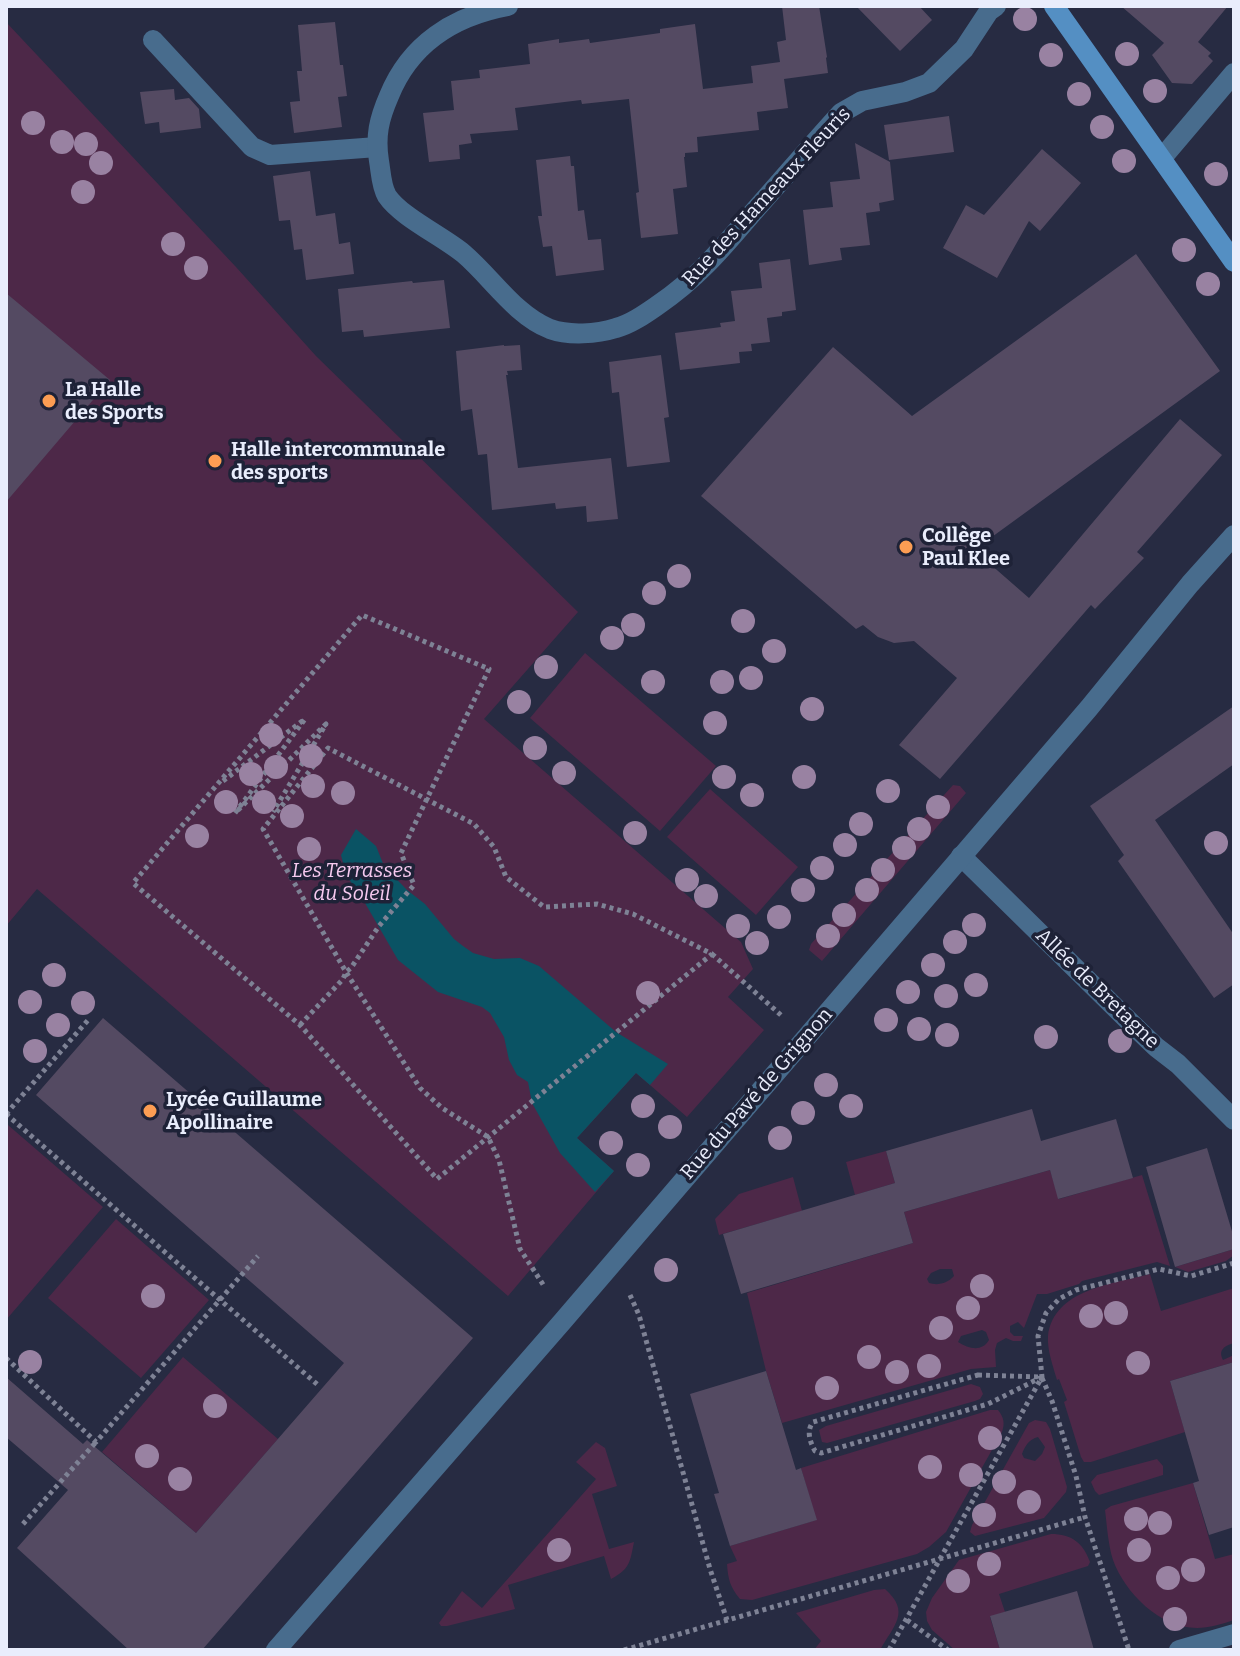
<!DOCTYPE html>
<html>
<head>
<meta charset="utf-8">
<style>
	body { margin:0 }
	#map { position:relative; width:1240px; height:1656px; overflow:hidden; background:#272b42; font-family:Bitter,serif }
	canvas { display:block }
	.frame { position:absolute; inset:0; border:8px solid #e9edfc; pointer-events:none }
</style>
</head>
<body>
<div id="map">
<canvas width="1240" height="1656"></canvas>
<div class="frame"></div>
</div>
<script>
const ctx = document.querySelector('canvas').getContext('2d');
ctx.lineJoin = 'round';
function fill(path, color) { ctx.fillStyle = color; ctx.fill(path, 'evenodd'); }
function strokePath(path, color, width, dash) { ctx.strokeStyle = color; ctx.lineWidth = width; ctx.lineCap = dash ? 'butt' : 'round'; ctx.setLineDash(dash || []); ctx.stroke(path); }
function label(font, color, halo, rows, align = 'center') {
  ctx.font = font + ' Bitter,serif'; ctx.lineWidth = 7; ctx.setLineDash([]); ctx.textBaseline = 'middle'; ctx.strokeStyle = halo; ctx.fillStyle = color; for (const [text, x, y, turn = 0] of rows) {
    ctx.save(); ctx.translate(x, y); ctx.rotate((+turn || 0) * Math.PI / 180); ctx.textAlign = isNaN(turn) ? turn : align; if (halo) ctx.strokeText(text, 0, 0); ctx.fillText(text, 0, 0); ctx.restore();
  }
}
fill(new Path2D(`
	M6,22l230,245 80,89 262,256 -94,107 257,223 12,27 -25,28 36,33 -77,87 -51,-44 -59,65 37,33 -106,125 -471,-407 -31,37z
	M585,653l131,113 -56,65 -130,-113z
	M953,785l7,1 6,7 -144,168 -13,-11 2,-6z
	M710,789l88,78 -42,48 -89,-78z
	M8,1125l95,82 -97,113v-193z
	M886,1151l9,32 -40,12 -9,-33z
	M1050,1170l9,29 83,-24 28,91 -13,-4 -75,19 -3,3 -32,10h-10l-13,34 -6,-6 -8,4v6l4,4h9l-2,5h-8l-7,-3 -9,5 -2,7 1,17 -25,2 -189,54 -16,-52 -19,-78 166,-50 -9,-31zM940,1269h12l2,7c-6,7 -16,10 -25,7l-2,-4 4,-6zM982,1330l4,2 3,8c-7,12 -20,9 -31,2l3,-6z
	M793,1177l9,34 -83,24 -4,-16 24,-25z
	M116,1219l93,81 -68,78 -93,-80z
	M1234,1249v6l-8,6 -38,11 -13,-5z
	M1150,1274l11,37 73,-23v55c-10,3 -16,7 -11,17l11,-5v7l-64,19 15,51 -94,30h-7l-3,-5 -17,-55 3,-2 -8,-21 -2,1c-4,-14 -10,-30 -9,-44 6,-47 65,-52 102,-62z
	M183,1357l95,82 -82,94 -94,-81z
	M971,1384l9,3 3,7 -3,5 -5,2 -148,42 -5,-1 -3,-12 7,-4z
	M990,1410h8c6,8 7,13 4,22l-56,100 -17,15 -12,7 -165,46 -12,-1c-10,-12 -12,-20 -13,-35l10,-3 -7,-15 86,-26 -15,-52z
	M1035,1420l11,2 4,7 17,58 -1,5 -22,26 -69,18 -5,-4 2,-7 57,-102zM1038,1437l7,10 -3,7 -7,7 -11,-3 -2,-4c3,-8 7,-15 16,-17z
	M596,1442l9,6 12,38 -25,8 17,55 25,-7c-4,20 -4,27 -23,37l-7,-23 -96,29 7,24 -68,17h-6l-2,-3 23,-32 20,17 114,-129 -20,-17z
	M1157,1459l6,7v9l-64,20 -4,-4 -4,-9 6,-7z
	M1193,1483l22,76 19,-5v66c-12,4 -25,8 -37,8 -37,0 -72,-35 -84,-68 -5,-16 -6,-34 -8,-50l6,-4z
	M1051,1534c21,0 32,9 39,28l-2,4 -89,28 6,18 -15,5 10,33h-45l-23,-20 -5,-9 -1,-9 6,-14 27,-38z
	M885,1589c26,23 9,36 -5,61h-66l7,-9 -25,-28 78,-23z`), '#4d2848');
fill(new Path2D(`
	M356,829l20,17 8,20 23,24 18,14 29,35 9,7 10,7 21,6 26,-1 19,8 77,66 52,32 -18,21 -14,-12 -59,65 37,33 -19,21 -35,-39 -28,-50 -4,-21 -11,-7 -8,-15 -5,-23 -14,-24 -8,-6 -44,-15 -40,-32 -33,-57 -19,-28 -5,-20z`), '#0a5364');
fill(new Path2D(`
	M782,6h37l8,51 -1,1 2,15 -44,6 4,29 -31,4 2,18 -62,7 1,15 -13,1v4h-1l3,30 -14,2 5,45 -37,4 -5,-45 3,-1 -10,-93 -47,5 -1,-4 -66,8 3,22 -48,4 2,9 -13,2 1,14 -31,3 -6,-49 31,-3 -3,-29 29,-3 -1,-8 51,-6 -2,-20 31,-5v4l30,-4 1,4 70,-10v-4l35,-5 8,65 50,-6 -2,-17 29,-4 -3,-20 9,-2z
	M856,6h63l13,14 -32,31z
	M1121,6h107l-30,36 13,11 -3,3 5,5 -21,23 -20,-1 -20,-28 12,-12z
	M335,22l5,43h3l4,31 -9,1 4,30 -48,6 -4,-31 10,-1 -3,-30h5l-4,-46z
	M174,89l1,11 14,-2 10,11 2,19 -41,5 -1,-11 -14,2 -5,-32z
	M949,116l5,36 -65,8 -5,-35z
	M855,143l35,19 4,38 -15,3 1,8 -14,2 4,32 -30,3 2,12 -33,5 -6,-55 30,-3 -3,-25 30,-3z
	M1042,149l39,34 -41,48 -11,-10 -32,57 -54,-30 23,-43 18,10z
	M570,156l1,10h3l4,45 6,-1 4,30 13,-1 3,31 -48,6 -4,-30 -9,1 -5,-31h4l-6,-56z
	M310,171l6,45 19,-3 4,31 11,-2 4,32 -48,6 -4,-31 -8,1 -4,-30 -11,1 -6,-45z
	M1136,254l84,117 -246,179 55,48 151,-179 42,36 -85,97 7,6 -49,51 -4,-4 -151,174 -41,-34 58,-67 -43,-37 -20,2 -16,-6 -15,-12 -7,4 -155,-133 132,-149 79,69z
	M790,259l6,51 -14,2v4l-15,2 3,24 -19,2 1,7 -13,1 1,11 -60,7 -5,-37 46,-6 -1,-4 15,-2 -4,-30 31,-3 -3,-25z
	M444,280l6,48 -86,9 -1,-7 -21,2 -4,-43 74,-8 1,2z
	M6,293l104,87 -104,122z
	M504,345v1l16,-1 2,25 -15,1 1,4h-2l12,93 93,-10 7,61 -31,3 -1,-16 -30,3 -1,-6 -63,7 -5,-56 -9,1 -6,-46 -11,2 -5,-60z
	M661,355l8,62 -5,1 6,44 -43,5 -8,-75 -7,1 -3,-31z
	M1234,706v58l-79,56 79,115v49l-20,14 -96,-137 6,-6 -34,-49z
	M103,1018l370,320 -271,312h-73l-112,-102 51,-58 -62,-53v-60l77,67 4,-4 109,93 148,-170 -308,-268z
	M1032,1109l9,32 75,-22 17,59 -75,21 -8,-29 -146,42 9,31 -172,51 -18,-60 172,-51 -9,-32z
	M1207,1148l27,90v11l-59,18 -29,-100z
	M1234,1362v165l-25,8 -16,-52 6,-2 -29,-100z
	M766,1371l30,99 5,-2 16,52 -87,26 -16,-52 5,-1 -29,-99z
	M1077,1591l17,59h-94l-10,-34z`), '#544a62');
strokePath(new Path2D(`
	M223,781l82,-62 -70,94 91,-89 -53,88
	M712,954l70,62
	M300,1025l43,-46 3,-7 5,-4 28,-42 35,-41 -13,-32 88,-184 -127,-54 -229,268 167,142 137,154 275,-225 -79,-40 -36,-10 -53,3 -38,-30 -12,-30 -20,-23 -146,-76 -65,81 83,143 74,116 22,20 46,29 11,23 21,89 24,37
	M6,1114l312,271
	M6,1114l83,-95
	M630,1295l9,20 71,254 17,51
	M6,1358l90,84 162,-186
	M978,1375l64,2 -54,27 -167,49 -6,-2c-5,-9 -9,-20 -2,-29z
	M1042,1378l10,23 24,75 9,41 44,133
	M23,1524l73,-82
	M907,1620l41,30
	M624,1650l461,-133
	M889,1650l153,-273 -4,-41 8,-23 13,-14 17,-9 83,-21 32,7 43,-13`), '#7e8295', 5, [4, 4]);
strokePath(new Path2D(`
	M153,40l99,107 18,8 107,-8
	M961,856l172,169 23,22 22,17 56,56
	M1179,1650l55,-16`), '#486c8d', 20);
strokePath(new Path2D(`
	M508,6c-54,10 -98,38 -119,90 -10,23 -14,40 -10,65 2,11 2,25 8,35 14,21 57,41 77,58 28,24 51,61 86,75 19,7 47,5 66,-1 15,-4 29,-14 42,-23 38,-26 62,-54 91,-88 31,-35 61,-70 92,-104l21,-12 43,-9 24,-9 35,-34 25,-38 7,-5
	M1162,158l72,-85
	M276,1650l286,-328 527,-614 101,-124 44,-49`), '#486c8d', 20);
strokePath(new Path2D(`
	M1054,6l180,256`), '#548fc3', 20);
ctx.fillStyle = '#9982a2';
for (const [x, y] of [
	[1025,19],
	[1127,54],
	[1051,55],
	[1155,91],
	[1079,94],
	[33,123],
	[1102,127],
	[62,142],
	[86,144],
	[1124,161],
	[101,163],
	[1216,174],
	[83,192],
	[173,244],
	[1184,250],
	[196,268],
	[1208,284],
	[679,576],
	[654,593],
	[743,621],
	[633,625],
	[612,638],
	[774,651],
	[546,667],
	[751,678],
	[653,682],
	[722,682],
	[519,702],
	[812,709],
	[715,723],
	[271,735],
	[535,748],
	[311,756],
	[276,767],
	[564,773],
	[251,774],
	[724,777],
	[804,777],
	[313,786],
	[888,791],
	[343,793],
	[752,795],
	[226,802],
	[264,802],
	[938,807],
	[292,816],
	[861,824],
	[919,829],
	[635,833],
	[197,836],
	[1216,843],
	[845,845],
	[904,848],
	[309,849],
	[822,868],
	[883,870],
	[687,880],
	[803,890],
	[867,890],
	[706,896],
	[844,915],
	[779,917],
	[974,925],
	[738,926],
	[828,936],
	[955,942],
	[757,943],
	[933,965],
	[54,975],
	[976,985],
	[908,992],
	[648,993],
	[946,996],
	[30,1002],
	[83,1003],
	[886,1020],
	[58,1025],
	[919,1029],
	[947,1035],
	[1046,1037],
	[1120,1041],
	[35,1051],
	[826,1085],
	[643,1106],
	[851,1106],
	[803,1113],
	[670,1127],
	[780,1138],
	[611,1143],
	[638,1165],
	[666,1270],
	[982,1286],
	[153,1296],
	[968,1308],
	[1116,1313],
	[1091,1316],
	[941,1328],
	[869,1357],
	[30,1362],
	[1138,1363],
	[929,1366],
	[897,1372],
	[827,1388],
	[215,1406],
	[990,1438],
	[147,1456],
	[930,1467],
	[971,1475],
	[180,1479],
	[1004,1482],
	[1029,1502],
	[984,1515],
	[1136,1519],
	[1160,1523],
	[559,1550],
	[1139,1550],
	[989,1564],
	[1193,1570],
	[1168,1578],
	[958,1581],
	[1175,1619]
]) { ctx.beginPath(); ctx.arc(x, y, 12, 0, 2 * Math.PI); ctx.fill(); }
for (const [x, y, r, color] of [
	[49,401,8,"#fc9d53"],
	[215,461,8,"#fc9d53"],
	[906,547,8,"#fc9d53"],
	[150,1111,8,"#fc9d53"]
]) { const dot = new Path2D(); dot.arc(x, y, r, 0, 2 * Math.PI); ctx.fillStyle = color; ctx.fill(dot); strokePath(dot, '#1e2237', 3); }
label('20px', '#e9edfc', '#1e2237', [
	["Rue des Hameaux Fleuris",767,197,-47],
	["Allée de Bretagne",1097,989,44],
	["Rue du Pavé de Grignon",757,1094,-49]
]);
label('bold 20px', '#e9edfc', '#1e2237', [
	["La Halle",65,390],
	["des Sports",65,413],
	["Halle intercommunale",231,450],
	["des sports",231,473],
	["Collège",922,536],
	["Paul Klee",922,559],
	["Lycée Guillaume",166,1100],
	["Apollinaire",166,1123]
], 'left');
label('italic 20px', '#f7caf0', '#1e2237', [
	["Les Terrasses",352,871],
	["du Soleil",352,894]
]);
</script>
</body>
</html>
